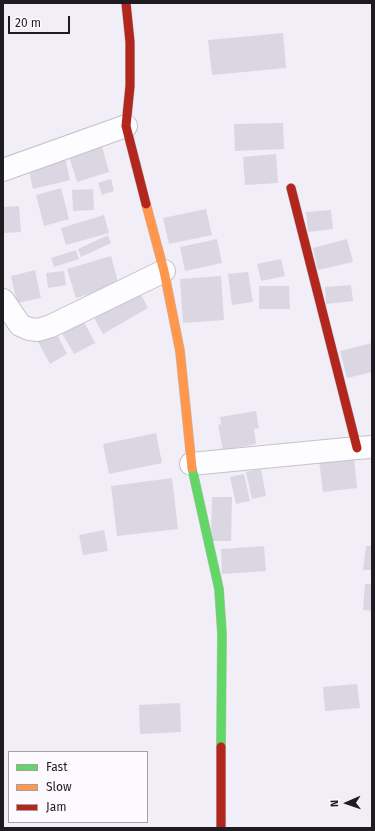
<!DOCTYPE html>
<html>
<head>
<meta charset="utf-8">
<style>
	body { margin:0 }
	#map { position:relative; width:375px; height:831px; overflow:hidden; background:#f1eef8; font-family:"Fira Sans",sans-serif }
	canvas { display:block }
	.frame { position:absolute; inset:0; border:4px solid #1e1c21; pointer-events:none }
	.legend { position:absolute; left:8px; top:751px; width:140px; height:72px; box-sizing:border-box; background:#fcfafe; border:1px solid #a3a1a6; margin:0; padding:5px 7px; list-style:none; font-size:12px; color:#1e1c21 }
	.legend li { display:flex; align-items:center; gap:8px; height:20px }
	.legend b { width:20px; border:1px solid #a3a1a6 }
	.north { position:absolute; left:327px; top:783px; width:40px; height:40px; -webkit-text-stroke:3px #fcfafe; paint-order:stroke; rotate:268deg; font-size:11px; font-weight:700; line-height:16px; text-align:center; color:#1e1c21 }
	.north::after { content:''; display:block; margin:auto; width:14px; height:18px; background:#1e1c21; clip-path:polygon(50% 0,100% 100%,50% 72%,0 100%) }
	.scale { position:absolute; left:8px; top:16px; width:62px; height:18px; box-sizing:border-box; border:2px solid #1e1c21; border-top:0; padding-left:5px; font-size:12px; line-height:14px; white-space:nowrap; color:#1e1c21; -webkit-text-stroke:3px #fcfafe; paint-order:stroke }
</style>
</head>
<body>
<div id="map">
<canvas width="375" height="831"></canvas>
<div class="frame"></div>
<ul class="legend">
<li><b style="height:5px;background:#63d668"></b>Fast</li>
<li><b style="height:5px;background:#ff974d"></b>Slow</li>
<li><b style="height:5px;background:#b3261e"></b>Jam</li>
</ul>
<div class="north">N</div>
<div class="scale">20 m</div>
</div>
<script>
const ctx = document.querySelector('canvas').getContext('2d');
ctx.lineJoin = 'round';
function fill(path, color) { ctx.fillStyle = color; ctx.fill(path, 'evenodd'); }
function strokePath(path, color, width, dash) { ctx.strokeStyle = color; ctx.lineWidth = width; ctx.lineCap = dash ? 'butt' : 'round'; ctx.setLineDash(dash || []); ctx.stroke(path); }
fill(new Path2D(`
	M283,33l3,35 -74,7 -4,-35z
	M283,123l1,26 -49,2 -1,-27z
	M101,143l8,29 -32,10 -9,-29z
	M276,154l2,29 -33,2 -2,-28z
	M65,157l5,23 -37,9 -5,-23z
	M111,179l3,12 -12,4 -4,-12z
	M61,188l8,31 -25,7 -8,-31z
	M93,189l1,21 -21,1 -1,-21z
	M19,206l2,26 -17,1 -1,-26z
	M206,209l6,26 -43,9 -6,-26z
	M331,210l2,19 -25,3 -2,-20z
	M104,215l5,18 -43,12 -5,-17z
	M108,235l3,8 -30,14 -3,-8z
	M217,239l5,24 -37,8 -5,-24z
	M347,239l6,23 -35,8 -5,-22z
	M76,250l3,9 -25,8 -3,-9z
	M111,256l8,29 -43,13 -9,-29z
	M281,259l4,17 -24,5 -4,-17z
	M35,270l6,28 -24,5 -6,-27z
	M64,271l2,14 -18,3 -2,-15z
	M248,272l5,30 -21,3 -4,-31z
	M221,276l3,44 -41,3 -3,-44z
	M351,285l2,16 -27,3 -1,-17z
	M259,286h30l1,23h-31z
	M137,287l11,21 -45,26 -12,-22z
	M83,320l12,23 -21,11 -13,-22z
	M56,332l11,22 -17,10 -12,-22z
	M372,343v29l-25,6 -7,-27z
	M256,411l3,17 -5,1 2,15 -33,6 -5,-25 3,-1 -1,-7z
	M156,433l6,30 -53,11 -6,-30z
	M354,456l3,32 -34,4 -4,-32z
	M261,469l5,27 -14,3 -6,-27z
	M244,474l6,27 -14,3 -6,-27z
	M172,478l6,51 -61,7 -6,-50z
	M212,497h20l-1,44h-20z
	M104,530l4,21 -25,4 -4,-20z
	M264,546l2,25 -44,3 -1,-25z
	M366,546h6v24h-9z
	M365,584h7v27l-9,-1z
	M357,684l3,24 -35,3 -2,-24z
	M180,703l1,29 -41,2 -1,-29z`), '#dbd7e2');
const street = new Path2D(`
	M3,170l123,-44
	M3,300l17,25 9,4 9,1 13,-4 113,-55
	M191,464l166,-16 15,-1`);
const fast = new Path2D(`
	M192,468l27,121 3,45 -1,113`);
const slow = new Path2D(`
	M146,204l18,67 16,80 12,117`);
const jam = new Path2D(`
	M126,3l4,39v44l-4,40 20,78
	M291,188l66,260
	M221,828v-81`);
strokePath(street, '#c4c2c9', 24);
strokePath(fast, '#c4c2c9', 10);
strokePath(slow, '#c4c2c9', 10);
strokePath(jam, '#c4c2c9', 10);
strokePath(street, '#fdfcfe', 22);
strokePath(fast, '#63d668', 9);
strokePath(slow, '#ff974d', 9);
strokePath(jam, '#b3261e', 9);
</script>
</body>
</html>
